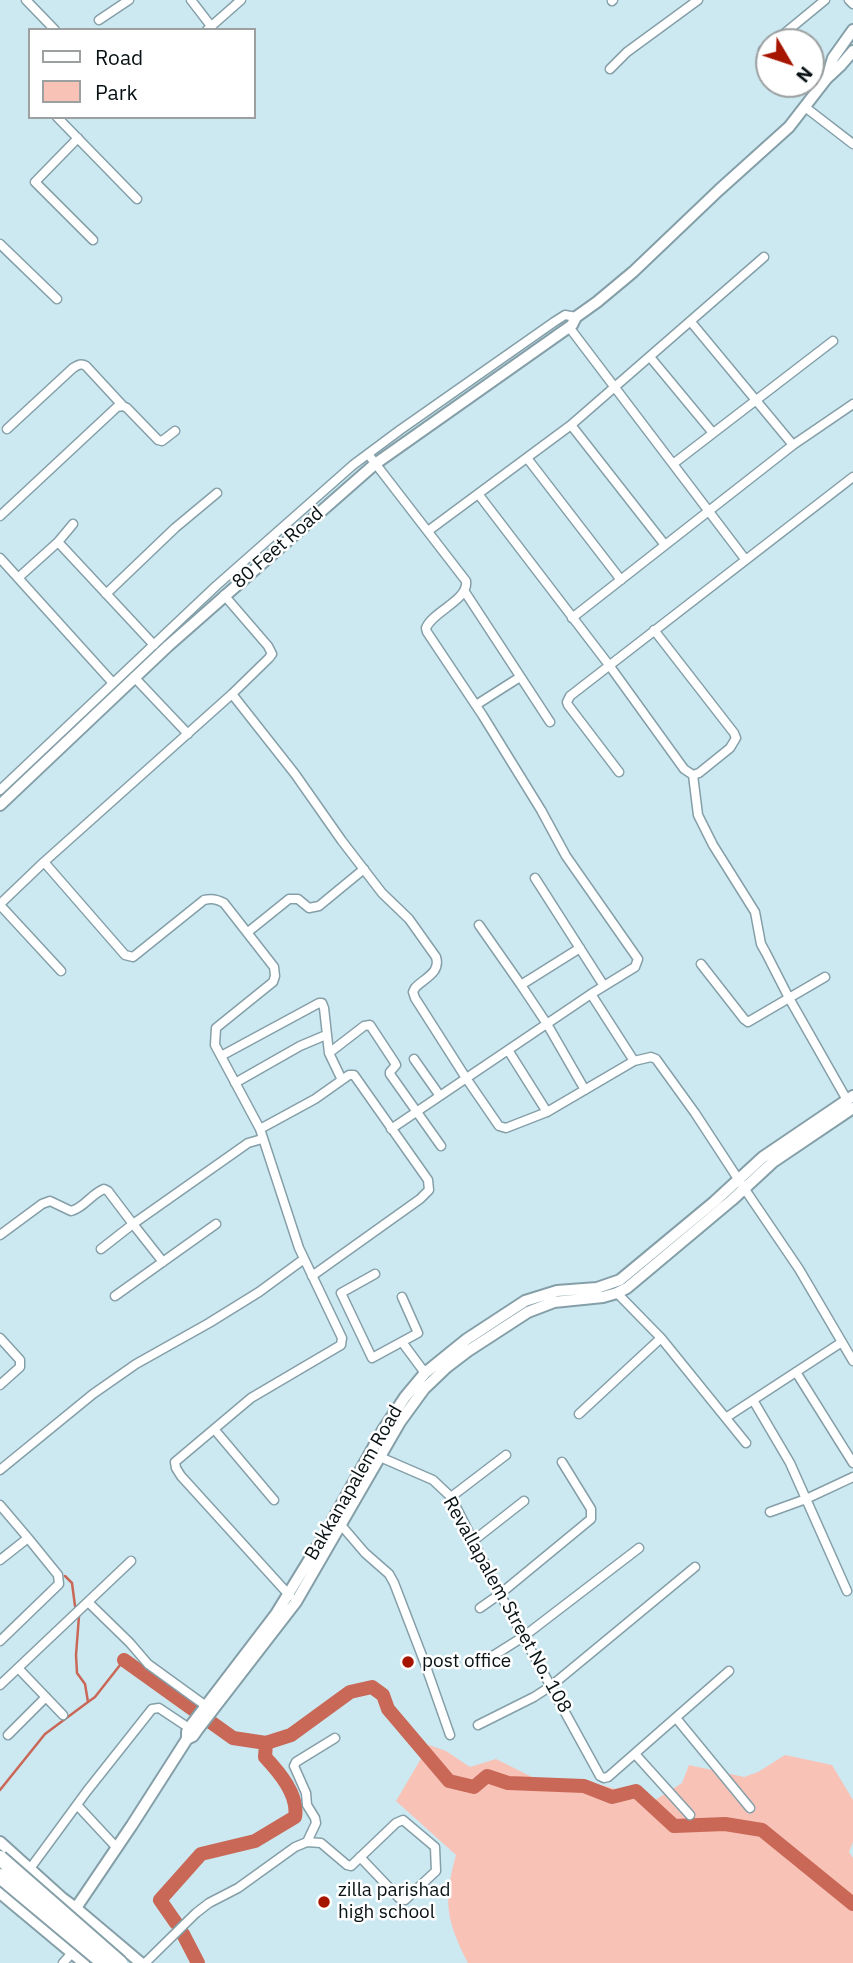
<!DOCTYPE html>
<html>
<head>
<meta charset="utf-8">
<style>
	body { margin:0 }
	#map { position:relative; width:853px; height:1963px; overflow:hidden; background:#cce9f2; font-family:"IBM Plex Sans",sans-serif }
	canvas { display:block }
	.legend { position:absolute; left:28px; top:28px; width:228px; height:91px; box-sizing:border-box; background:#fff; border:2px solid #9ca0a1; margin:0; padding:9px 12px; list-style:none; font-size:21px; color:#081215 }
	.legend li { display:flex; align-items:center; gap:14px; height:35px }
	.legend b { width:35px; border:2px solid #9ca0a1 }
	.north { position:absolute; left:755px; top:28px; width:70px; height:70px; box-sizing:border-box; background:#fff; border:2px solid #9ca0a1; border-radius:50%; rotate:129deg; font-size:19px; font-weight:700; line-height:28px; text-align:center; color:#081215 }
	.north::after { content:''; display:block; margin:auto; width:24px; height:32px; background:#a61500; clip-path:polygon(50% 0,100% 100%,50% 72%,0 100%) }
</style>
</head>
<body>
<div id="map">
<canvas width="853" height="1963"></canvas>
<ul class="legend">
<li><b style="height:9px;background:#fff"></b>Road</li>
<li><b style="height:19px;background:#f8c2b7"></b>Park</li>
</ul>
<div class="north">N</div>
</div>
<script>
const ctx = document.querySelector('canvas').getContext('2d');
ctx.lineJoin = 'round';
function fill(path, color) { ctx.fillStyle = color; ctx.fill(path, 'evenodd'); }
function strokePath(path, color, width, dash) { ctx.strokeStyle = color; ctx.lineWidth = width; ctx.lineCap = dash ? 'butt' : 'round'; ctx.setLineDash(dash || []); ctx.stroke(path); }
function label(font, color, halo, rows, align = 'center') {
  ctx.font = font + ' "IBM Plex Sans",sans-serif'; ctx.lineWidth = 5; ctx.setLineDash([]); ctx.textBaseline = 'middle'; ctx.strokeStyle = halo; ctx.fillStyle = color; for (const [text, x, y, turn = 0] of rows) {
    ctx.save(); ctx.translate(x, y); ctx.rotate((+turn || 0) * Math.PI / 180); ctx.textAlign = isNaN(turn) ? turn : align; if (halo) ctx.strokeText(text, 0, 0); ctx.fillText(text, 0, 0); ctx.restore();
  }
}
fill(new Path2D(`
	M429,1745l17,6 24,16 26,-8 40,20h22l43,6 54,15 27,-17 7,-18 55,12 14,-5 27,-17 47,10 21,35v42l-4,10 4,6v105h-385c-22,-43 -25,-61 -12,-108l-60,-54z`), '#f8c2b7');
strokePath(new Path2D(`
	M65,1576l7,7 3,23
	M79,1616l-3,39 1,18 8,11 3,18 7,-5 29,-37
	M0,1790l45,-56 43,-32`), '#c96857', 2.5);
strokePath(new Path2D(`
	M124,1660l109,78 33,5 25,-8 59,-43 22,-5 11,8 5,14 61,72 25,6 13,-11 21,7 76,3 28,11 24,-6 38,35 51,-2 37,6 91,74
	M176,1923l-16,-23 41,-46 54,-13 40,-24c4,-22 -16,-45 -30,-60l1,-14
	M183,1934l15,29`), '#c96857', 14);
const minor = new Path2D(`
	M26,0l29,30
	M191,0l20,26
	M849,0l4,4
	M612,1l1,-1
	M99,20l30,-20
	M207,30l34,-30
	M774,42l51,-42
	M763,50l6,-4
	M610,69l17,-17 71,-52
	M805,107l48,37
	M57,117l80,82
	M78,138l-43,44 58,58
	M0,244l57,55
	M691,322l102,123
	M569,327l176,232
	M650,357l63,76
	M571,425l94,120
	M7,429l66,-61c5,-3 8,-5 13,-2l37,40
	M368,454l98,127c3,19 -33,30 -40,47l1,4 56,84 58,94 25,46 72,103 -3,8 -44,27 -200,135
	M527,458l94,122
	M673,464l160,-123
	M479,495l130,170 75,104 9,6 6,-2 31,-25 6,-10 -2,-5 -80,-103
	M0,516l117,-109 6,-1 4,2 31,32 4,1 13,-10
	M428,531l143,-106 193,-168
	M58,542l96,103
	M0,558l113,125
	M18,578l40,-36 15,-18
	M465,592l85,130
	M106,594l69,-66 42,-35
	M572,618l221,-173 60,-41
	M134,677l54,57
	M232,694l63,80 47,67 40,52 27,26 27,38c5,16 -12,21 -21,31l-2,4 2,6 51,80 33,48 7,2 41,-16 87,-51 17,-4 5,2 39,54 49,75 55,81 54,92
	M476,705l44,-28
	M619,772l-51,-67 -1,-3 3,-6 283,-219
	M693,775l5,40 15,30 42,67 6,32 5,9 23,45 58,102
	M0,790l216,-204 137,-121 47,-35 154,-108 11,-7 11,2
	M44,862l188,-168 37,-36 3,-4 -4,-8 -44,-51
	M535,878l69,108
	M0,904l44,-42 81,93 8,2 71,-57c8,-2 13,-1 20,3l50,64 1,9 -2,6 -57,46 -1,17 45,84 39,119 43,90 -1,7 -90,53 -76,64 1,6 5,8 109,120
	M0,905l61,66
	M479,925l42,60 59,-37
	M248,932l41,-33h9l11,9 10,-2 45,-37
	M701,964l43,55 4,3 77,-45
	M521,985l26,39 38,66
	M591,994l43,67
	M508,1050l39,62
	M329,1053l35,-27 6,-1 25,38 1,2 -6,7v2l51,72
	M221,1056l98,-53h3l2,5 5,45 13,27
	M414,1059l26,37
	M235,1083l65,-37 26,-11
	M260,1129l55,-30 34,-24h5l74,105 1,10 -9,9 -108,77
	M0,1235l42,-31 8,-3 21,10c13,-3 20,-17 33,-22l4,2 25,33 115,-81 14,-4
	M101,1249l32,-25 30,38
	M375,1274l-34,19 31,65 46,-25 -16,-36
	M617,1293l44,45 85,105
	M115,1296l101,-72
	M0,1338l20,22v7l-20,18
	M402,1342l23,31
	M796,1372l57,91
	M753,1400l37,63 57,128
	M579,1414l82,-76
	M727,1417l115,-75
	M214,1429l60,71
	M380,1457l53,23 18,17 49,97 100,182 4,2 4,-1 121,-106
	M0,1470l93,-76 43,-30 73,-41 50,-31 45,-33
	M451,1497l55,-42
	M0,1505l28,33 -28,22
	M770,1512l36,-13 47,-22
	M341,1525l24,28 24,21 5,9 30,78 26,74
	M473,1541l51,-40
	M88,1602l42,41 18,21 58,42
	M480,1608l20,-14 91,-75v-10l-29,-47
	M0,1641l59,-57 -1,-9 -30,-37
	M480,1664l43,-27 116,-89
	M18,1668l45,47
	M0,1685l131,-124
	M676,1718l74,90
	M478,1725l56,-28 17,-11 144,-119
	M8,1735l38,-38
	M635,1754l55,61
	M77,1805l40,43
	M307,1842l9,-19 -1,-5 -8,-13 -1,-12 -12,-27 2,-4 39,-24
	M29,1870l58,-79 65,-82 7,-1 30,20
	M63,1963l9,-10
	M145,1963l51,-50 13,-10 29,-15 57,-41 12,-5 14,1 26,22 4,1 45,-43 7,-3 32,27 1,24 -31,29 -6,-2 -39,-41`);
const tertiary = new Path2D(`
	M827,78l6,-20 20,-28
	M0,805l168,-159 207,-182 197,-139 4,-8 21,-15 36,-30 86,-82 70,-63 38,-49 14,-13 12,-14
	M187,1739l6,-3 5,-7 98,-127 104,-180 24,-33 23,-22 21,-16 60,-39 26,-10 49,-5 14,-4 10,-5 105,-88 41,-38 80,-54
	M0,1842l62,56 15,11 64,54
	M0,1893l84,70
	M55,1939l77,-114 55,-86v-7l2,-4 87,-114 49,-80 58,-104 22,-33 20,-24 42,-34 58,-38 32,-10 40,-3 23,-8 94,-78 49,-45 90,-61`);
strokePath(minor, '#859fa8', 11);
strokePath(tertiary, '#859fa8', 14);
strokePath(minor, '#fff', 8);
strokePath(tertiary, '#fff', 10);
const primaryBridge = new Path2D(`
	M0,1858l120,105
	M0,1876l104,87`);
strokePath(primaryBridge, '#859fa8', 18, []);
strokePath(primaryBridge, '#fff', 14);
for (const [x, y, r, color] of [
	[408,1662,7,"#a61500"],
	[324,1902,7,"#a61500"]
]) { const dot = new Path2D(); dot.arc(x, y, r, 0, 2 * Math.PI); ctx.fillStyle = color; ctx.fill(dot); strokePath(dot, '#fff', 2.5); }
label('19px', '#081215', '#fff', [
	["80 Feet Road",278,548,-41],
	["Bakkanapalem Road",354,1483,-60],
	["Revallapalem Street No. 108",507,1605,61]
]);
label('19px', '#081215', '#fff', [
	["post office",422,1662],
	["zilla parishad",338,1891],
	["high school",338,1913]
], 'left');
</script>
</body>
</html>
